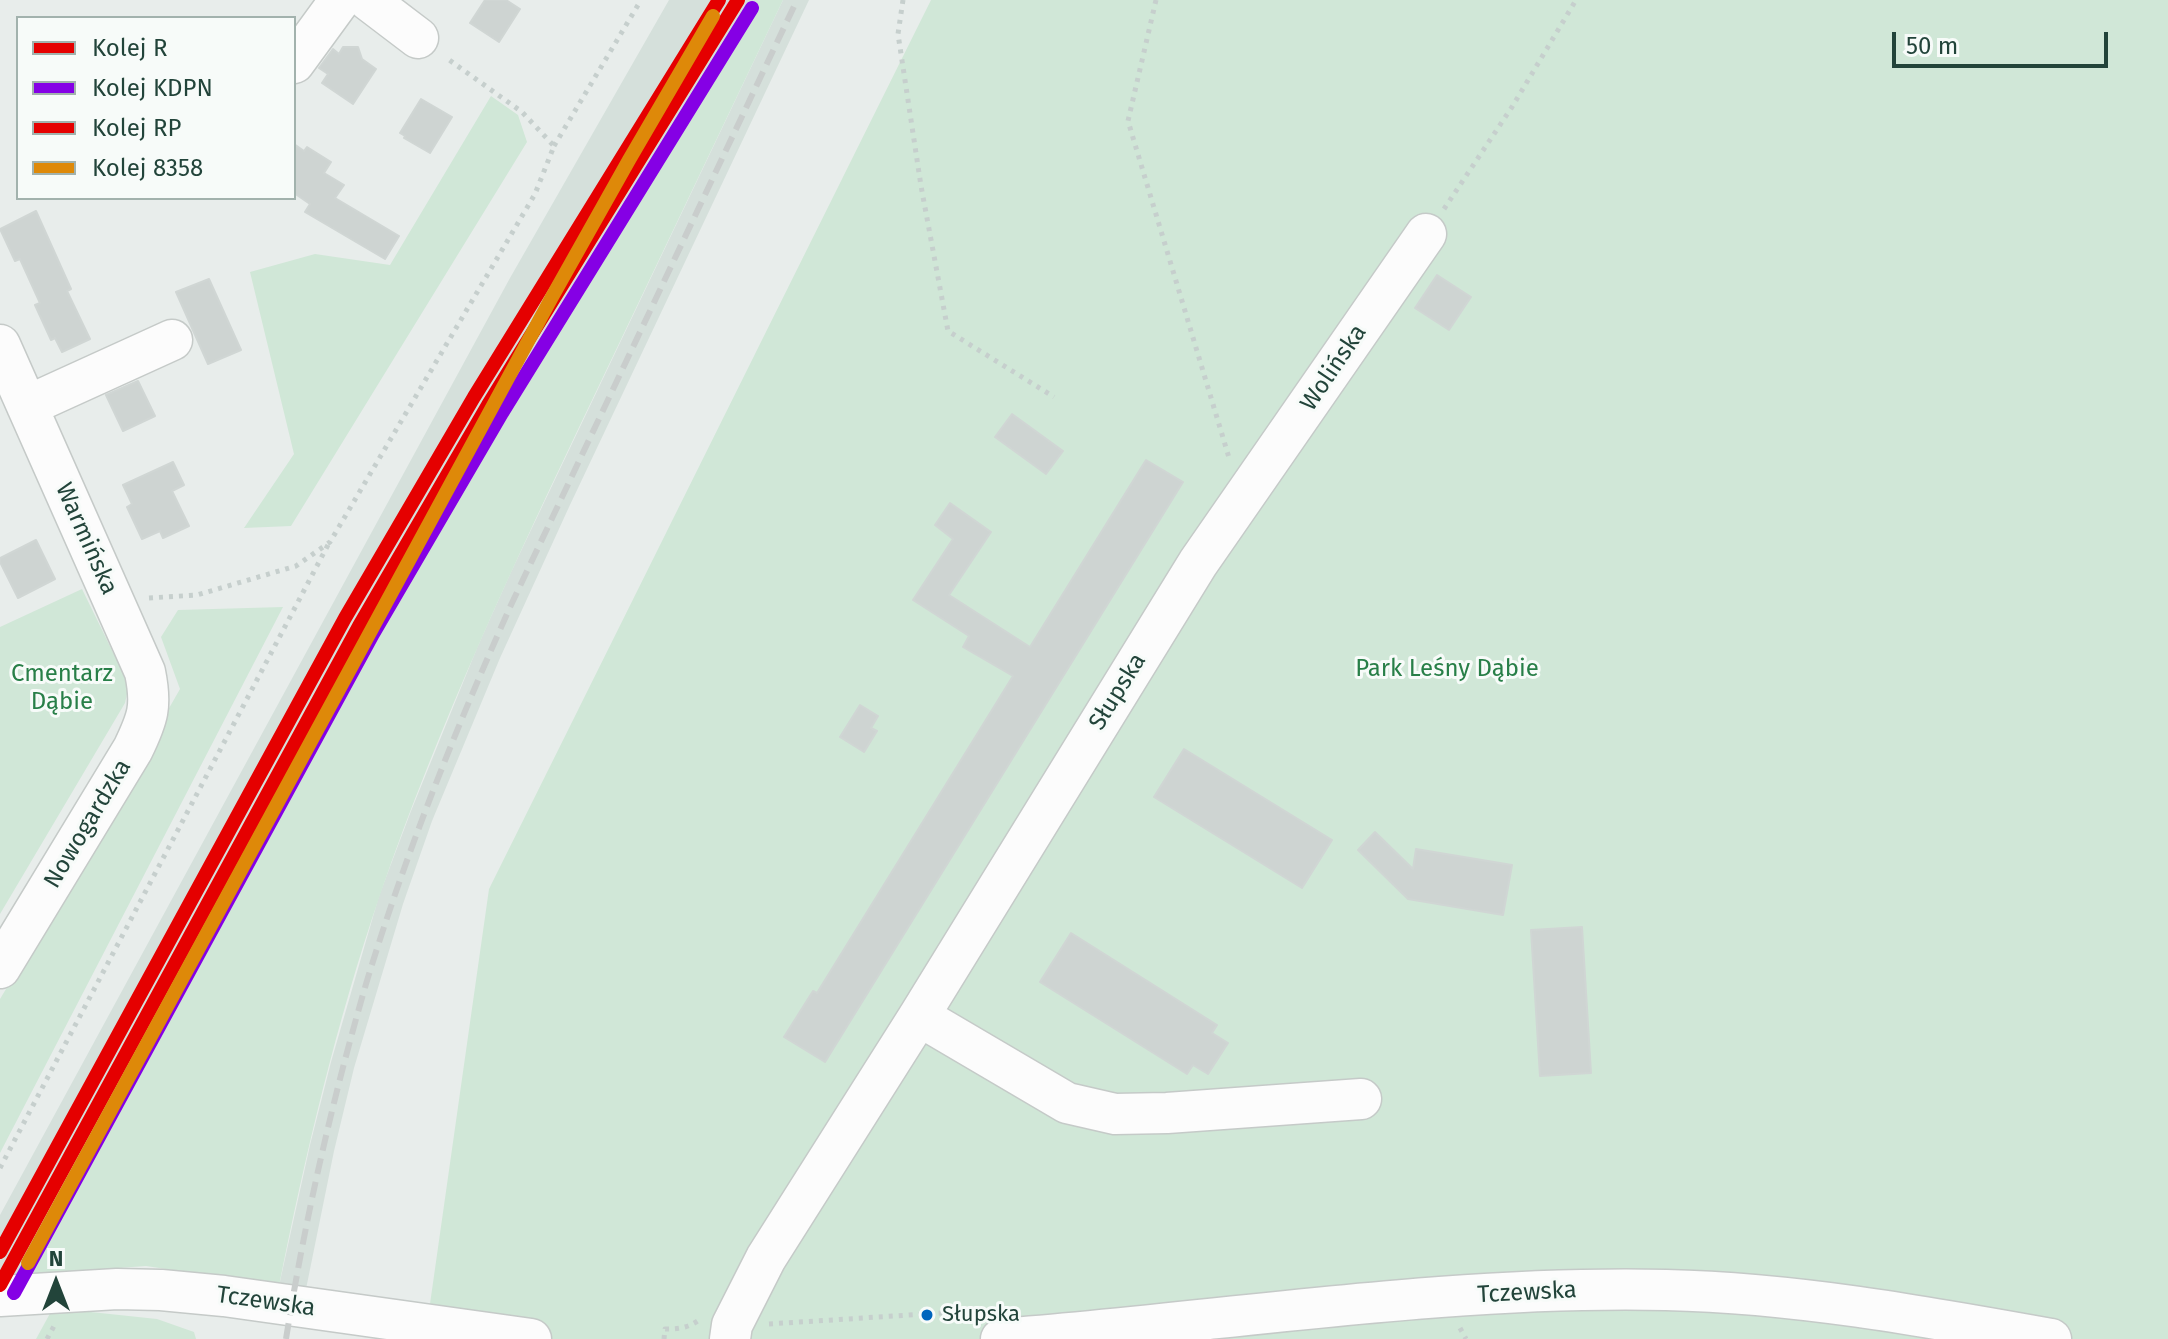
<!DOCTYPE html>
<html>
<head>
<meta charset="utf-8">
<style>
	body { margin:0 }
	#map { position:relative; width:2168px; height:1339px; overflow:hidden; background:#e8edeb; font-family:"Fira Sans",sans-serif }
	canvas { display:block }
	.legend { position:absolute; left:16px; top:16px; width:280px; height:184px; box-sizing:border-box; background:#f7fbf9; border:2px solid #a2b2ad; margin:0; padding:10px 14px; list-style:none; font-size:24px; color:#22443a }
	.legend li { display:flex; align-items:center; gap:16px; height:40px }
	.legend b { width:40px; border:2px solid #a2b2ad }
	.north { position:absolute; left:16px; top:1243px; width:80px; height:80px; -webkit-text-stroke:6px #f7fbf9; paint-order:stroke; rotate:0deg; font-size:22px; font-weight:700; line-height:32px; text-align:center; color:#22443a }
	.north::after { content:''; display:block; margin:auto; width:28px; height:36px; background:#22443a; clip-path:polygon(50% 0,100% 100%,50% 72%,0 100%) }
	.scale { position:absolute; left:1892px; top:32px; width:216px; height:36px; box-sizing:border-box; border:4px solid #22443a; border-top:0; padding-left:10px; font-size:24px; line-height:28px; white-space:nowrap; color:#22443a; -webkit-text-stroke:6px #f7fbf9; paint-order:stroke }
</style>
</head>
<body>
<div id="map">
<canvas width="2168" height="1339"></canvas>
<ul class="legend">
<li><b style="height:10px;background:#e50000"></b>Kolej R</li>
<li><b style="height:10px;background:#8500e5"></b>Kolej KDPN</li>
<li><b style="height:10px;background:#e50000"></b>Kolej RP</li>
<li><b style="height:10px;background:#de8909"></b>Kolej 8358</li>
</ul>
<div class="north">N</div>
<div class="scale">50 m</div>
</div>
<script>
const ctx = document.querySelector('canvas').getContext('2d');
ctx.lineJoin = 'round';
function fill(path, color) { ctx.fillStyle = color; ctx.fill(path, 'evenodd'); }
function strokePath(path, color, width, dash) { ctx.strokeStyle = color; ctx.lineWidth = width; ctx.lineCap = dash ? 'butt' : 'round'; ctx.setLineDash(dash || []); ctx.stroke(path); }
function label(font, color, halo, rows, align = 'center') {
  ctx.font = font + ' "Fira Sans",sans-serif'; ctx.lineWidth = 6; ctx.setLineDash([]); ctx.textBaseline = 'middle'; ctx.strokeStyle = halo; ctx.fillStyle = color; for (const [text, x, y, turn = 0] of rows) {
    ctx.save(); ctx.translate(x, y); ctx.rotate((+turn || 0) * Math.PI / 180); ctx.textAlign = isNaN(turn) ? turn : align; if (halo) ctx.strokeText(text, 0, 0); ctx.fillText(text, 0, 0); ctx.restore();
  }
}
fill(new Path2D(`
	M669,0h85l-288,469 -59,102 -148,264 -238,440 -21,1v-61l510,-937z
	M783,0h26l-240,507 -69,151 -68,163 -29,83 -49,164 -20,83 -28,138 -27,-3 31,-141 21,-83 48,-166 32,-85 66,-163 34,-76z`), '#d5e0db');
fill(new Path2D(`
	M754,0h29c-63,132 -126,264 -189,396 -78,163 -155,327 -214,499 -43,125 -75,260 -101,391l-133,-20 -125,9c128,-236 253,-474 387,-707 111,-192 229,-379 346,-568z
	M931,0h1237v1339h-1743l64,-450z
	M491,96l27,19 9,27 -236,384 -47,2 50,-74 -44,-182 65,-18 75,11z
	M82,589l47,96 -4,18 -125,211v-287z
	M283,607l-283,546v-154l57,-95 123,-215 -19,-52 17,-27z
	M53,1308l104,11 37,13 2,7h-160z`), '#d0e7d7');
const building = new Path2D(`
	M485,0h21l14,9 -21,33 -29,-19z
	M343,47h15l4,12 14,10 -23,35 -31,-21 6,-9 -9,-6 14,-19 6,5z
	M421,99l31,18 -22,36 -26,-15 1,-2 -5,-3z
	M294,144l10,7 3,-4 24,15 -7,11 20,12 -9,13 64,38 -14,23 -80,-47 5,-8 -16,-11z
	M36,211l35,78 -4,2 23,48 -28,13 -7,-14 -4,2 -16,-35 5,-2 -20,-44 -5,2 -15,-32z
	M1437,275l34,22 -22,33 -34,-22z
	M209,279l32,71 -33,14 -32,-72z
	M138,381l17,35 -32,15 -17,-36z
	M1012,414l51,37 -17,23 -51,-37z
	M1146,460l37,22 -358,580 -41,-25 29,-46 4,2 196,-317 -50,-29 6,-11 -56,-36 40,-61 -18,-14 15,-22 41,29 -42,63 81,52z
	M173,462l11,23 -12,6 17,35 -26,12 -3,-7 -18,8 -15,-32 5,-3 -9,-19z
	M36,540l19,39 -37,19 -18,-36v-4z
	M860,705l18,11 -7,12 6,3 -13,21 -24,-15z
	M1184,749l148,91 -30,48 -148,-91z
	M1375,832l38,37 3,-20 96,16 -9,50 -95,-16 -50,-49z
	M1582,927l9,146 -51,3 -9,-146z
	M1071,933l146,92 -5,8 16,10 -20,31 -15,-9 -6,9 -147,-92z`);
fill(building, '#ced4d2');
strokePath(building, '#d0d6d4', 2);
const minor = new Path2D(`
	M368,0l50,38
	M294,63l46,-63
	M0,345l145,327c7,34 3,46 -12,77l-133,219
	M27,406l145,-66
	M919,1016l148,87 48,11 52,-1 194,-14
	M0,1296l117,-7 44,1 63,6 307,43
	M730,1339l2,-14 34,-67 153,-242 279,-453 228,-329
	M1001,1339c221,-17 443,-54 665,-49 130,3 257,26 385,49`);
strokePath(minor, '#c5cac8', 43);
strokePath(new Path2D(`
	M903,0l-5,34 23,152 27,145 106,66
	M1156,0l-28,121 102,340
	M554,146l87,-146
	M1444,209l68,-102 64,-107
	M149,598l48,-3 99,-29 34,-24 205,-348 19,-48 -32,-34 -77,-55
	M0,1168l329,-625
	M769,1324l203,-13
	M1460,1328l6,11
	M47,1339l7,-13
	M664,1339l1,-10c13,0 23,-1 34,-9`), '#c6cfcd', 5, [4, 6]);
strokePath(minor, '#fcfcfc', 40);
strokePath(new Path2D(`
	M286,1339c19,-120 46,-238 80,-355 39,-129 90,-256 145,-379l286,-605`), '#c9cdcc', 6, [16, 8]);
strokePath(new Path2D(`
	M0,1285l359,-659 129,-221 250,-405`), '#e50000', 14);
strokePath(new Path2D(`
	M14,1293l359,-659 129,-221 250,-405`), '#8500e5', 14);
strokePath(new Path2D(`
	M0,1252l345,-634 129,-221 245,-397`), '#e50000', 14);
strokePath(new Path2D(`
	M28,1263l524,-966 77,-137 84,-144`), '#de8909', 14);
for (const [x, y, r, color] of [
	[927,1315,7,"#0065bd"]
]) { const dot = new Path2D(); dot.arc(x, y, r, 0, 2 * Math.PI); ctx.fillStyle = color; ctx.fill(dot); strokePath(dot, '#f7fbf9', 3); }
label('22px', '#22443a', '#f7fbf9', [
	["Słupska",942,1315]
], 'left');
label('24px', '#22443a', '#f7fbf9', [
	["Wolińska",1334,368,-56],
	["Warmińska",86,539,66],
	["Słupska",1118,692,-58],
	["Nowogardzka",88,824,-59],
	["Tczewska",1527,1293,-3],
	["Tczewska",266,1302,8]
]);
label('24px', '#287f48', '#f7fbf9', [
	["Park Leśny Dąbie",1447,669],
	["Cmentarz",62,674],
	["Dąbie",62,702]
]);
</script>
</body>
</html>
